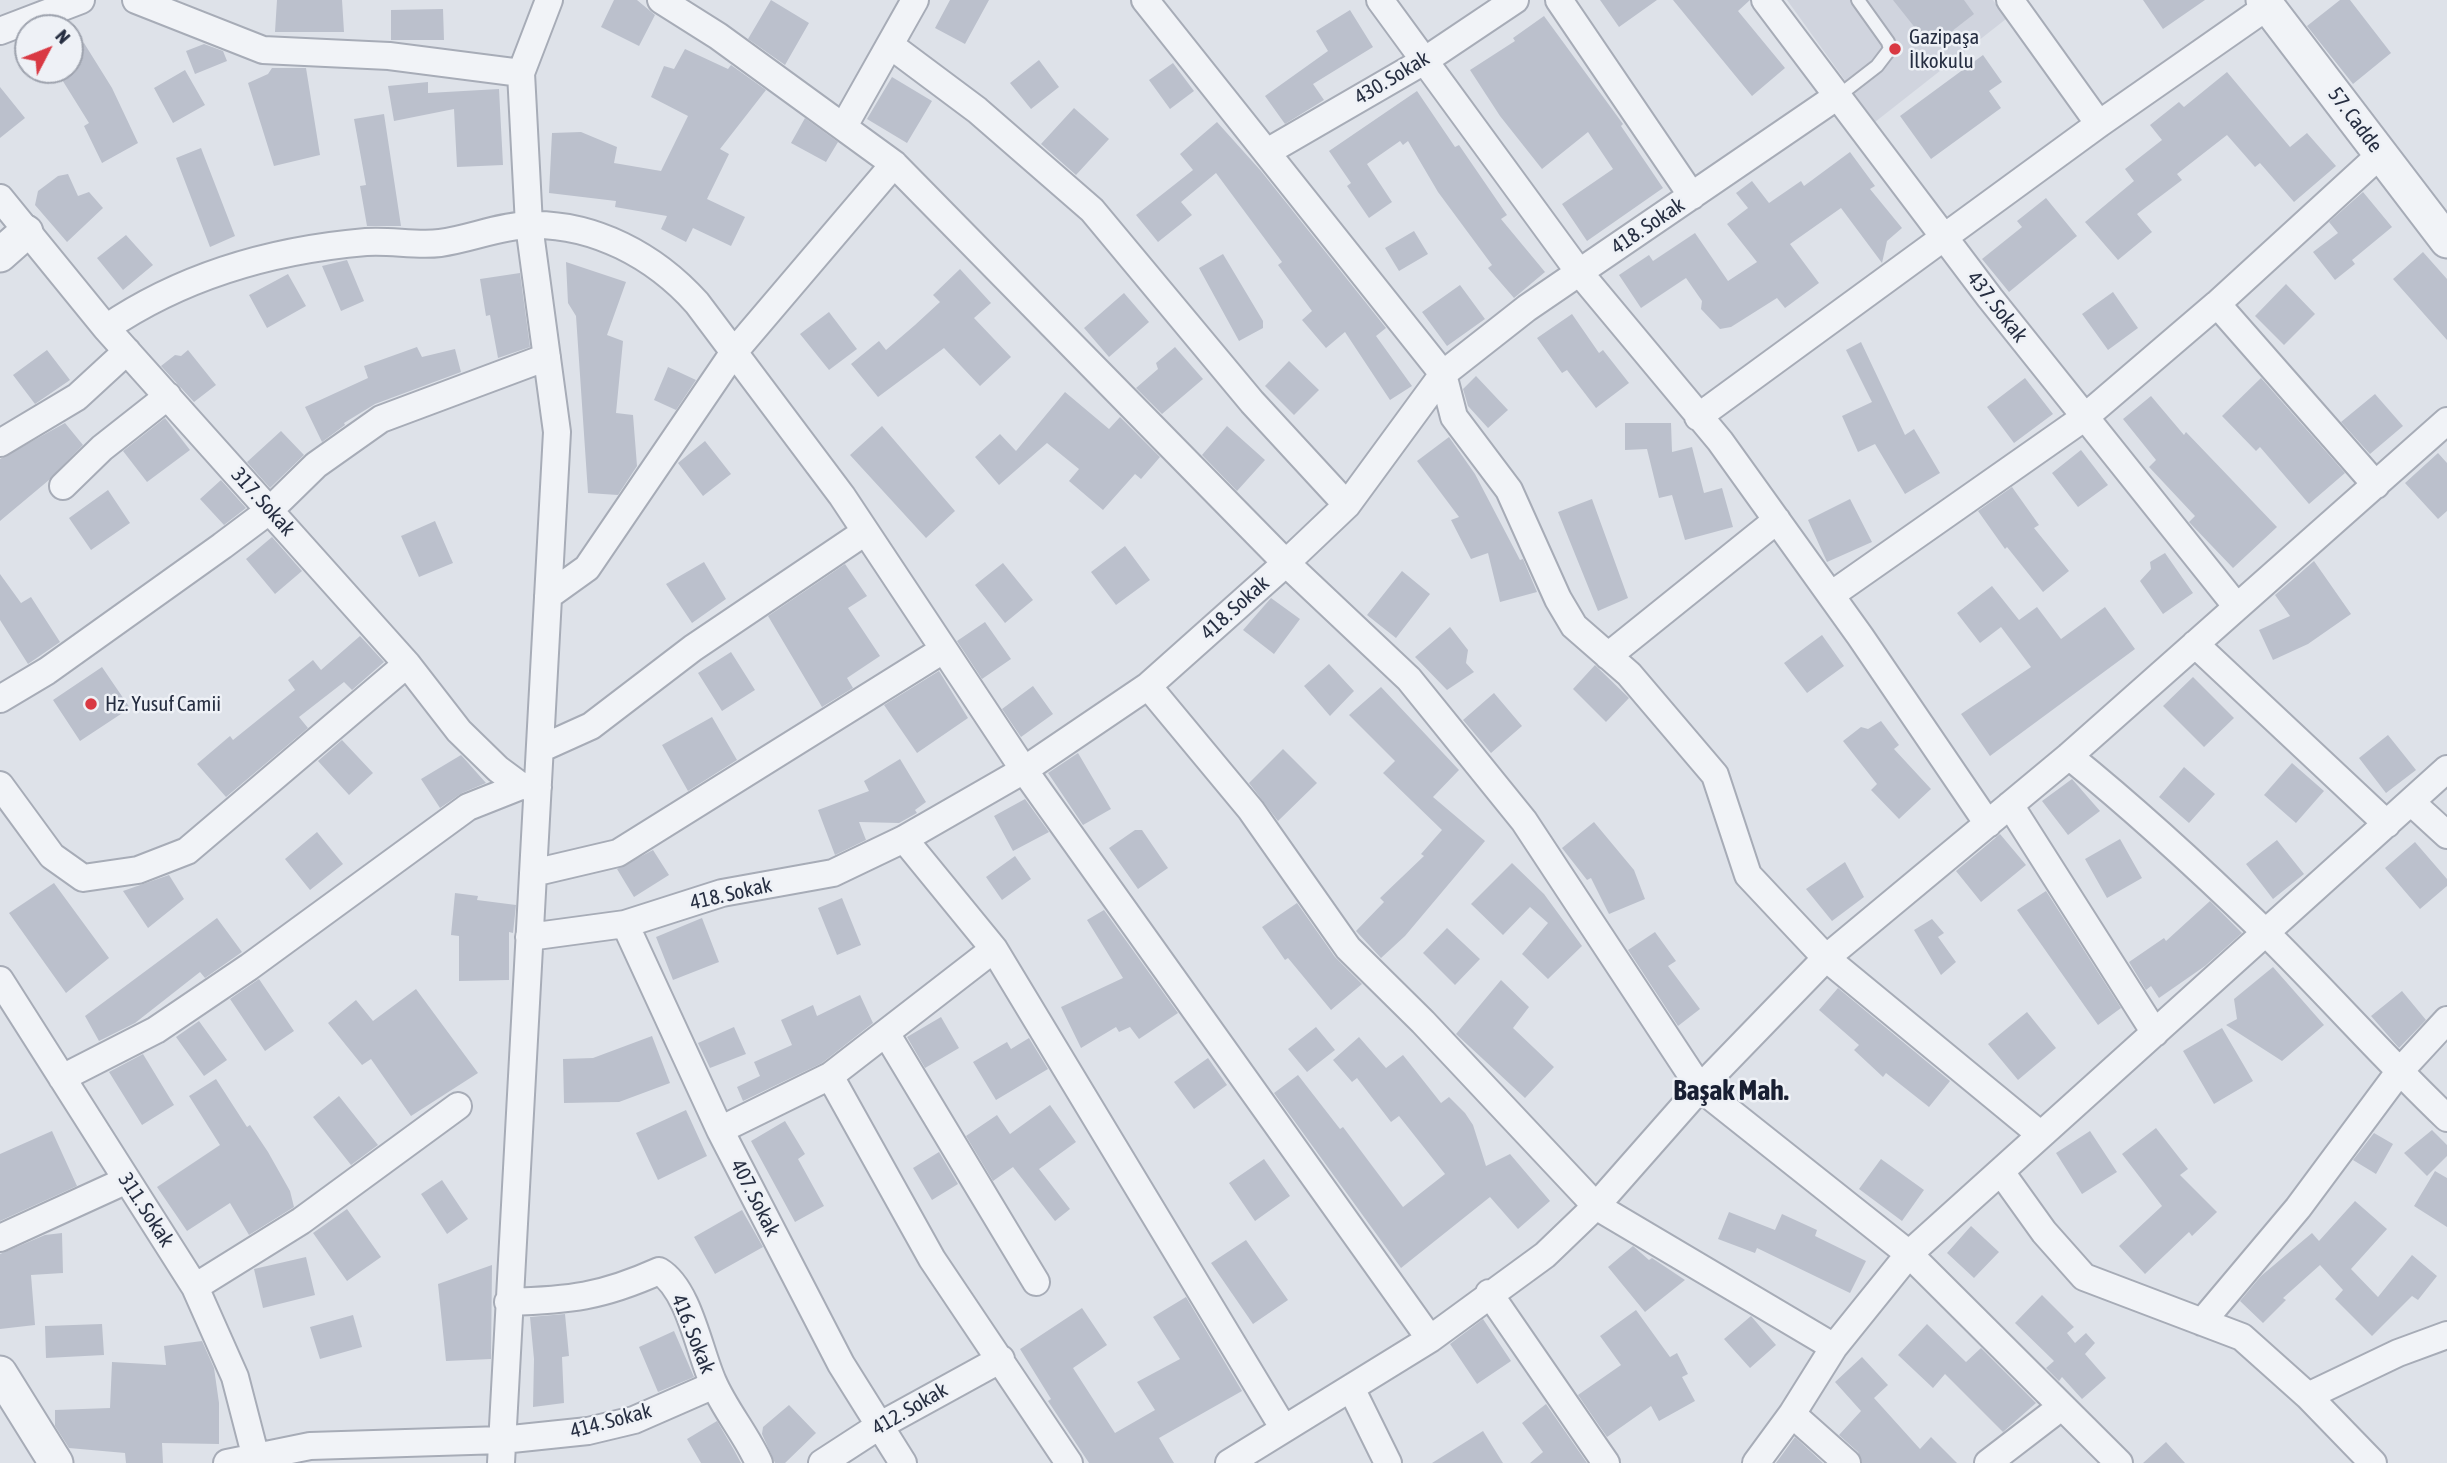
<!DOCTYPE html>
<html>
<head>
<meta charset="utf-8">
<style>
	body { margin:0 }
	#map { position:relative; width:2447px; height:1463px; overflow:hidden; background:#dee2e9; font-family:"Asap Condensed",sans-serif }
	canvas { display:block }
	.north { position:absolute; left:14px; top:14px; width:70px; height:70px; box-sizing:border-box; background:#eef1f6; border:2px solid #9ea3ae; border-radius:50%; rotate:48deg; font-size:19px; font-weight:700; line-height:28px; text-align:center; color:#262e41 }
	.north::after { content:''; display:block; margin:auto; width:24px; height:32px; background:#d93943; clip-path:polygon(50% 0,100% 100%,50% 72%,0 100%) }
</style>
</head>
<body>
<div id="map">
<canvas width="2447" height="1463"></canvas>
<div class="north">N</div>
</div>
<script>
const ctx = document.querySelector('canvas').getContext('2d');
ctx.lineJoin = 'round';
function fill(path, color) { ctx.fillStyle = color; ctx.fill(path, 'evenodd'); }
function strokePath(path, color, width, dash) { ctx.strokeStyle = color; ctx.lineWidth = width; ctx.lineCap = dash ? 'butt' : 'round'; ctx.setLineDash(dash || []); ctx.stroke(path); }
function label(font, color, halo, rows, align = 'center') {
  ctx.font = font + ' "Asap Condensed",sans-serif'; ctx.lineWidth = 5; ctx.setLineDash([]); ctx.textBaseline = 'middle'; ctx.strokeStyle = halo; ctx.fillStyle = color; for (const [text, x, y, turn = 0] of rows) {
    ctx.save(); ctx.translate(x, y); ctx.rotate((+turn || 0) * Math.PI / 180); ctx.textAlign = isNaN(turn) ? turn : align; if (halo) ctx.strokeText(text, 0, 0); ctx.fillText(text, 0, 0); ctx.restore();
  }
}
fill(new Path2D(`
	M1787,0h206l13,19 -131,103z`), '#d0d4de');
fill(new Path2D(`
	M277,0h65l2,32h-69z
	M614,0h23l18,15 -16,31 -38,-19z
	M771,0l38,23 -24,42 -37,-26z
	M950,0h39l-24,44 -30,-16z
	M1600,0h57l-38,27z
	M1673,0h77l-12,11 47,57 -33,28z
	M1893,0h71l10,14 -27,21 -7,-9 -16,13z
	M2143,0h62l-42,29z
	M2340,0h10l41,53 -38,31 -46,-58z
	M443,9l1,31h-53v-30z
	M1350,10l23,37 -60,37 11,16 -39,24 -20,-28 63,-45 -12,-20z
	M1544,16l79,108 -2,2 42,62 -76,53 -25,-37 51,-35 -25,-37 -46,37 -42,-53 -30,-46 45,-29 -2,-3z
	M84,43l28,45 26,55 -36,20 -18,-37 5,-3 -33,-53h14v-18z
	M204,44l19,7 4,10 -32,13 -9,-23z
	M685,49l43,20 3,-4 35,25 -46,59 9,5 -22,45 38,18 -14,29 -38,-18 -7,14 -25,-13 6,-13 -52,-9 1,-6 -67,-8 3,-60 29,-1 36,15 -3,16 47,8 27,-55 -37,-19 13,-31 10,3z
	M1983,55l19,27 -13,9 12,17 -70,51 -31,-43z
	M1039,60l20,27 -28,22 -21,-26z
	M1173,63l21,28 -24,18 -21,-29z
	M272,68h34l14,87 -46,11 -26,-83 20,-9z
	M185,70l20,35 -32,18 -19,-35z
	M2227,72l63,75 17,-14 29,33 -42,36 -34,-39 -5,4 -28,-32 -50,39 5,6 -45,34 15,18 -34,28 -33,-38 49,-41 -9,-12 37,-29 -12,-15 29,-23 5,5z
	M892,77l40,24 -25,42 -40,-24z
	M428,82v11l71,-4 4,76 -46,2 -3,-58 -60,12 -6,-35z
	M0,87l25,31 -25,20z
	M1417,91l38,56 4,-2 48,70 -6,4 44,53 -31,26 -26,-30 4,-3 -54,-73 -30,-51 -5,4 -3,-4 -33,23 25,38 -23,16 -22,-32 4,-3 -22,-32z
	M1074,108l35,31 -33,36 -35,-31z
	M384,114l17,112h-34l-7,-40 6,-1 -12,-66z
	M805,118l33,24 -12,20 -35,-19z
	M1217,122l44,49 125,157 -10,8 36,50 -22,14 -45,-68 -19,16 -24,-28 10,-9 -34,-46 4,-3 -66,-89 -35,29 11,13 -34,27 -22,-27 57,-45 -13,-16z
	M201,148l34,88 -25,11 -34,-89z
	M1850,152l25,34 -5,3 32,39 -15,13 -5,22 -41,-55 -51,36 29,39 -34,25 -8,-10 -46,29 -11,2 -19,-20 1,-8 -16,-23 -45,30 -22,-33 30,-20 4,6 42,-28 33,48 29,-19 -30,-38 21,-16 -12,-15 16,-12 17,22 32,-22 3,5z
	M68,174l10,22 11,-4 14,16 -36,34 -32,-37 3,-14 20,-15z
	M2363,192l29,35 -40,33 3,4 -20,16 -22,-28 25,-19 -9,-11z
	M2046,198l31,38 -68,56 -27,-33 40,-32 -5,-6z
	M1414,231l14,23 -29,17 -14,-23z
	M126,235l27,30 -30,25 -26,-32z
	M2423,252l24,27v61l-54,-61z
	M1223,254l40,67v7l-24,13 -40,-73z
	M347,260l17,41 -23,10 -19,-45z
	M566,262l60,20 -19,53 16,6 -7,72 17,2 4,51 -19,29 -30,-2 -12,-177 -8,-13z
	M960,269l31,34 -17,15 37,39 -31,29 -36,-38 -66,49 -27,-33 28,-23 7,9 29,-25 25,-23 -7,-7z
	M520,273l10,74 -32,11 -8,-43 -4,1 -6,-37z
	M288,274l18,32 -39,22 -18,-33z
	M2286,284l29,30 -31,31 -29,-29z
	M1460,285l25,34 -38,27 -25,-34z
	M2113,292l25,36 -30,22 -26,-36z
	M1124,293l25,29 -40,35 -25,-29z
	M829,312l28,37 -28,21 -29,-36z
	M1572,314l27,39 4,-3 26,33 -33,25 -29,-38 -5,3 -25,-35z
	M1861,342l44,93 9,-6 26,44 -35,21 -30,-50 -17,8 -16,-36 30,-14 -26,-52z
	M417,347l5,10 33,-8 6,23 -86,32 -31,19 1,2 -23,17 -17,-35 63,-29 -4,-12z
	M1175,347l28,32 -41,35 -26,-26 22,-19 -2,-6z
	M47,350l23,30 -35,24 -22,-29z
	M188,350l28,35 -22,17 -33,-36 14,-11 6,1z
	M1289,361l30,29 -25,25 -29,-29z
	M668,367l28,13 -20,30 -22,-10z
	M1476,376l32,34 -20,18 -20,-22 -5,-17z
	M2025,378l28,36 -39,29 -27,-36z
	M2261,378l84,95 -36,31 -49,-57 -4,4 -34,-35z
	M1065,392l44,37 11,-12 40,40 -19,22 -6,-5 -32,36 -34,-29 10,-12 -32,-26 -48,42 -24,-28 25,-23 16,17z
	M2375,394l28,32 -33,28 -29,-32z
	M2151,396l33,39 2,-3 91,95 -44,41 -44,-46 6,-6 -46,-49 7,-7 -33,-41z
	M165,418l25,32 -43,32 -24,-31z
	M65,423l18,22 -34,35 -49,41v-62z
	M1625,423h46l1,29 20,-5 12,46 18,-5 11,39 -48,13 -13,-45 -13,3 -12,-49 -22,1z
	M882,426l73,85 -29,27 -76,-83z
	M1227,426l38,34 -28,31 -35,-36z
	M281,431l23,24 -34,33 -23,-26z
	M1449,437l26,37 45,86 3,-1 14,33 -37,10 -12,-49 -17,6 -20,-39 8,-3 -42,-56z
	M705,441l26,33 -28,22 -25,-33z
	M2081,450l27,35 -30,22 -26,-34z
	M2438,453l9,10v48l-9,8 -33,-36z
	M221,480l25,28 -22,17 -24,-26z
	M2012,487l27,38 -5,3 35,43 -26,21 -36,-45 -2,2 -27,-38z
	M108,490l22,33 -39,27 -22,-32z
	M1592,499l36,99 -30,13 -40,-99z
	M1850,499l22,43 -45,20 -19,-42z
	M435,521l18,42 -34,14 -18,-41z
	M272,537l30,34 -27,23 -29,-35z
	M1125,546l25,34 -34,25 -25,-33z
	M2165,553l28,40 -30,21 -23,-33 11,-12 -1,-7z
	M2314,561l37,53 -43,30 -35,16 -14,-30 31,-14 -15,-21z
	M704,562l22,37 -34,24 -26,-39z
	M1003,563l30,37 -28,23 -30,-38z
	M845,564l22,32 -19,12 32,48 -33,22 6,10 -31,19 -54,-91z
	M1402,571l28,23 -34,44 -29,-23z
	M0,574l21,29 10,-6 29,45 -32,22 -28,-44z
	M1992,586l27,34 18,-13 24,32 44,-32 30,42 -145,107 -29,-42 70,-47 -30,-40 -21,16 -23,-30z
	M1271,598l29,21 -26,35 -31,-24z
	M985,622l26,37 -29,20 -25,-38z
	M1450,627l18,23 -2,13 8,9 -27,18 -32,-33z
	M1822,635l22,31 -37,27 -23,-30z
	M360,636l24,26 -32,28 -8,-8 -45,35 9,11 -82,69 -29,-33 33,-28 3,4 62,-50 -7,-10 25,-20 8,10z
	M731,652l24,38 -33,21 -24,-38z
	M1329,664l25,27 -24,25 -26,-30z
	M1595,665l34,33 -23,24 -33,-33z
	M102,667l28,41 -50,33 -27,-41z
	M939,671l29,47 -51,35 -33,-48z
	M2193,677l41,41 -30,29 -41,-41z
	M1033,686l20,28 -32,23 -19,-28z
	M1381,687l78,83 -26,27 52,44 -80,95 -24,22 -25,-27 28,-29 -4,-4 44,-42 -3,-2 21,-24 -59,-57 12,-12 -46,-46z
	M1494,693l28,33 -31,27 -28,-33z
	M712,717l25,43 -49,31 -26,-46z
	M1881,721l18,24 -5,4 37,40 -32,30 -28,-29 6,-6 -34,-43 18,-14 7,2z
	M2388,735l28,35 -30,23 -27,-35z
	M342,740l31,33 -24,22 -31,-34z
	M1283,749l34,34 -39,38 -29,-38z
	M1078,753l33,56 -28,16 -35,-52z
	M461,755l25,28 -24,10 -22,15 -19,-29z
	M900,759l26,43 -11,8 2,3 -18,10 -40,-1 7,18 -31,15 -17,-45 51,-19 -5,-10z
	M2292,763l32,28 -28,32 -32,-28z
	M2184,767l31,27 -26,29 -30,-26z
	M2072,779l28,32 -32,24 -26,-34z
	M1025,799l24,33 -36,19 -19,-35z
	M1594,822l40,48 11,29 -36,15 -18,-36 -4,2 -25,-32z
	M1135,830h7l26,38 -30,21 -29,-41z
	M317,832l26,32 -33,26 -25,-31z
	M2000,834l26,31 -45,37 -25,-31z
	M2120,839l22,39 -35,20 -22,-39z
	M2277,840l27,34 -31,25 -27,-35z
	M2415,842l32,37v7l-27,23 -35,-41z
	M653,850l16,25 -35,22 -17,-28z
	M1015,856l16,23 -29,21 -16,-23z
	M1845,862l19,35 -32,24 -26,-32z
	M1512,863l32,31 38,52 -34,33 -26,-25 26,-31 -18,-16 -27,28 -32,-31z
	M169,875l15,24 -36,29 -25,-37z
	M54,883l55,75 -43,35 -57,-80z
	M2046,891l75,117 -23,17 -81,-115z
	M455,893l23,3 -1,4 39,5 -3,28 -4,-1v48l-50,1v-45l-8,-1z
	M842,898l19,47 -24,10 -19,-47z
	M2210,901l32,32 -37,33 -46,32 -8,-12 -5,4 -17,-28 35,-24 2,3z
	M1297,903l38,54 27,27 -31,26 -43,-52 -3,2 -23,-33z
	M1104,910l74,103 -39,26 -9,-12 -11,5 -3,-5 -35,21 -20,-41 62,-29 -36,-58z
	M217,918l25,34 -37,26 -5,-6 -65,51 -36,18 -14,-25z
	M702,918l17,44 -46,18 -17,-43z
	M1932,919l12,14 -6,4 18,25 -15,13 -27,-45z
	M1447,928l33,31 -25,26 -32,-32z
	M1655,932l21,29 -8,5 32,43 -22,17 -50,-76z
	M2273,967l51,58 -42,36 -56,-36 11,-6 -3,-20z
	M259,979l35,52 -29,20 -35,-52z
	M1501,980l28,27 -16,21 41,39 -29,31 -69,-64z
	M1838,988l112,93 -21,26 -43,-34 -3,4 -29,-27 5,-5 -40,-35z
	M416,989l62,84 -67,43 -40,-57 -9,6 -34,-42 28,-23 17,21z
	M2402,991l24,29 -27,28 -28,-32z
	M860,995l13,28 -51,40 -79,38 -6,-14 23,-11 -6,-14 38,-17 -11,-25 32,-15 4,11z
	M2027,1012l29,36 -38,32 -30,-36z
	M941,1017l18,31 -34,20 -18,-31z
	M199,1021l28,39 -23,16 -28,-39z
	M734,1027l12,27 -36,14 -12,-25z
	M1316,1027l19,23 -28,22 -19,-23z
	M2222,1028l31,53 -39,23 -31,-53z
	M652,1036l18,47 -51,19 -55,1 -1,-44 30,-1z
	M1359,1037l27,31 17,-13 38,48 8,-6 16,16 8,12 13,41 24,-12 40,47 -32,28 -28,-32 -89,71 -127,-175 24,-18 42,54 3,-2 60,80 42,-33 -46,-58 -8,6 -34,-44 -5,4 -19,-22z
	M1029,1038l19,31 -52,31 -23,-38 34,-20 4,7z
	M143,1054l31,51 -32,20 -33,-53z
	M1208,1058l19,27 -33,24 -20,-27z
	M216,1079l31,48 3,-2 18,27 22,39 4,16 -45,28 -19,-32 -43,28 -30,-44 63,-42 -31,-49z
	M339,1096l39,49 -27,20 -38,-48z
	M1050,1105l26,37 -37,27 31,40 -15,12 -42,-54 -20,14 -27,-45 31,-21 13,19z
	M686,1110l21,46 -49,24 -22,-47z
	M785,1121l20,33 -7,5 26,47 -29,16 -44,-81z
	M2156,1128l32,41 -8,6 37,37 -25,24 -3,-4 -44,42 -26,-28 43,-40 -40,-52z
	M2432,1130l15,15v11l-20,20 -23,-23z
	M52,1131l25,55 -77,35v-67z
	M2090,1131l27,41 -35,22 -26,-41z
	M2374,1133l19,11 -17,30 -23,-14z
	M939,1152l19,32 -26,16 -19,-32z
	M1264,1159l26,37 -35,25 -26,-38z
	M1881,1159l43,31 -22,31 -43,-32z
	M2435,1171l12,7v49l-33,-21z
	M442,1180l26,39 -21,15 -26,-40z
	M2355,1201l32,28 -36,40 27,28 34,-42 25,21 -19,24 -6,-4 -40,40 -37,-37 8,-9 -23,-25 -37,33 3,2 -23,23 -23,-22 21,-25 51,-43 7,8z
	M347,1209l34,48 -34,24 -34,-48z
	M742,1210l21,37 -48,27 -21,-37z
	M1729,1212l46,18 7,-16 35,16 -2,6 51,25 -16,32 -93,-45 -2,5 -37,-14z
	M1971,1226l28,26 -25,26 -27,-25z
	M62,1233l1,40 -32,2 4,50 -35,4v-75l45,-19z
	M1246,1240l42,60 -35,24 -42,-61z
	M1633,1246l16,14 3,-2 33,22 -40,32 -37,-45z
	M306,1257l9,38 -52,13 -9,-39z
	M492,1265l-1,94 -45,2 -8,-77z
	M2042,1295l32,32 -7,6 8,10 11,-10 9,10 -10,11 21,24 -24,21 -20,-22 -3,4 -13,-13 8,-7 -39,-38z
	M1186,1297l56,94 -83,47 15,25h-85l-41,-62 3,-2 -31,-50 62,-41 25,37 -34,23 42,65 40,-23 -18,-28 43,-23 -27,-42z
	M1636,1310l34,47 7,-4 11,21 -6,3 13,24 -36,20 -8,-15 -44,31 -29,-42 43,-30 -21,-29z
	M565,1314l4,42 -7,1 2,46 -31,4 1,-48 -4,-42z
	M353,1315l9,32 -42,12 -10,-32z
	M1751,1316l25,29 -26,23 -26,-29z
	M1483,1319l28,42 -34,23 -27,-40z
	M102,1324l2,31 -58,3 -1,-32z
	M1927,1324l39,38 15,-14 55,55 -33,29 -58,-58 -12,14 -35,-33z
	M674,1331l20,46 -36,15 -19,-45z
	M202,1341l12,27 5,35v41l-57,-1 1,20h-37l-1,-10 -56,-5 -14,-22v-16l55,-2 2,-46 54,3 -2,-19z
	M1862,1357l26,28 -14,13 46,51 11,-12 26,26h-95l-4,-11 -19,-17 22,-24 -26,-29z
	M1546,1404l41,59h-57l13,-11 -21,-29z
	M789,1405l27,28 -31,30h-10l-13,-29 1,-7z
	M717,1421l17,29 7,13h-40l-14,-24z
	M1483,1431l20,32h-71z
	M1795,1437l28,26h-47z
	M2166,1442l19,21h-42z`), '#bbc0cc');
const service = new Path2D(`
	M1837,97l40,-31 13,-17 -2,-7 -30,-42`);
const minor = new Path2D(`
	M136,0l127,50 126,6 132,17
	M661,0l57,36 176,128 392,399 123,116 115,142 176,267 209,166 210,209
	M1145,0l298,374 11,43 55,73 49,109 16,27 55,48 86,101 33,100 78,83 215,177
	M1380,0l199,272 141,169 140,195 128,188
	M1559,0l133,196
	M1765,0l225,298 247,309
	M2010,0l89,124
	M0,31l81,-31
	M890,45l87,65 115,100 160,192 95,103
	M844,126l71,-126
	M1267,152l157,-91 91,-61
	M0,198l106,130 301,336 52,67 39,38 23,17 17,1
	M2217,304l159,181
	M106,328c78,-53 166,-78 260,-86 24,-2 50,4 74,1 30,-4 59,-17 89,-18 65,-2 126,31 168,78l145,193 182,274 406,569
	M1698,417l401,-293 169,-118
	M0,443l77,-46 50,-46
	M63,486l39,-38 66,-52
	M1831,595l254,-178 132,-113 164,-150
	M548,596l39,-28 147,-216 160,-188
	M2195,644l192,180
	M1608,656l169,-136
	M1148,686l103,124 97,138 75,74 173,184 238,141
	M0,699l47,-28 175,-125 48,-36 46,-45 65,-46 166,-62
	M540,749l51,-23 102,-78 172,-116
	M2069,756c68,55 132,114 195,175 62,61 120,127 183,187
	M0,785l52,71 31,22 55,-8 49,-19 220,-187
	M2411,802l36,33
	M2010,805l145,228
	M904,839l90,110 290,480
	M533,873l85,-20 325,-203
	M625,924l95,206 121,234 62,99
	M529,937l96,-13 97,-31 111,-20 71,-34 120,-69 124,-84 138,-123 61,-58 96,-131 84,-66 309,-211
	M0,980l195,307 40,90 21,81
	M886,1033l150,249
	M830,1076l102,183 137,204
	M62,1078l94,-48 93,-63 219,-160 53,-21
	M720,1130l110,-54 164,-127
	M2001,1172l43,60 40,45 158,60 66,59 65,67
	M0,1238l127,-58
	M195,1287l106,-66 157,-115
	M1489,1293l117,170
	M508,1302c62,-2 93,-5 151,-31 30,18 40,80 54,111 12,28 33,52 46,81
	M2202,1322l96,-114 101,-136 48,-52
	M1351,1388l37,75
	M2308,1396l90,-43 49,-18
	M1792,1414l55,49
	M227,1463l83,-17 192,-6 86,-9 46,-11 80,-35
	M501,1463l56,-1031 -28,-207 -8,-152 28,-73
	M822,1463l57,-37 122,-67
	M1229,1463l201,-124 115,-84 51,-49 104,-118 126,-130 243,-202 378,-335
	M1756,1463l36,-49 42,-67 75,-93 538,-485
	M1988,1463l73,-56`);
const tertiary = new Path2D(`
	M2263,0l184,241
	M0,255l26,-23
	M0,1373l56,90`);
strokePath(service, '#a7acb7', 16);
strokePath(minor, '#a7acb7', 30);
strokePath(tertiary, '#a7acb7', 37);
strokePath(service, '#f1f3f7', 12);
strokePath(minor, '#f1f3f7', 26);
strokePath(tertiary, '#f1f3f7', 33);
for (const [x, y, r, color] of [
	[1895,49,7,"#d93943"],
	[91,704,7,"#d93943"]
]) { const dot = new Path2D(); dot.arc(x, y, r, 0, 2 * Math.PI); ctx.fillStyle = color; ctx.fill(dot); strokePath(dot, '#eef1f6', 2.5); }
label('21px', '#262e41', '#eef1f6', [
	["Gazipaşa",1909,37],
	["İlkokulu",1909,61],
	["Hz. Yusuf Camii",105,704]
], 'left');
label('21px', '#262e41', '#eef1f6', [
	["430. Sokak",1392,78,-31],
	["57. Cadde",2355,120,53],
	["418. Sokak",1648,226,-34],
	["437. Sokak",1997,307,52],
	["317. Sokak",263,502,48],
	["418. Sokak",1235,608,-42],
	["418. Sokak",731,894,-13],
	["407. Sokak",755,1198,63],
	["311. Sokak",146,1210,57],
	["416. Sokak",693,1334,68],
	["412. Sokak",910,1409,-30],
	["414. Sokak",611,1421,-15]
]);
label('bold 28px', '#181f32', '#eef1f6', [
	["Başak Mah.",1731,1091]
]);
</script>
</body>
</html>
